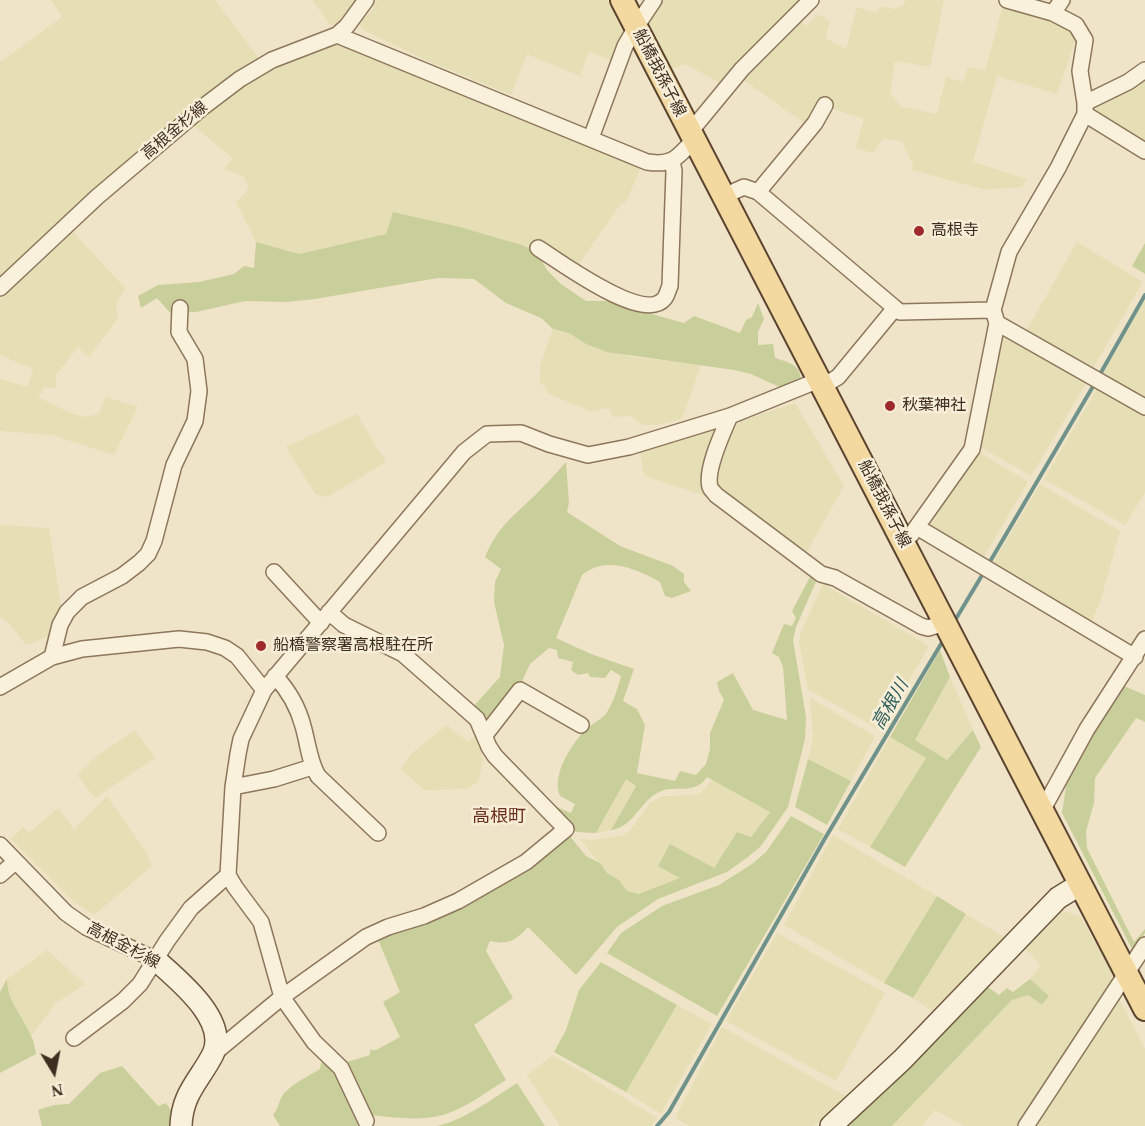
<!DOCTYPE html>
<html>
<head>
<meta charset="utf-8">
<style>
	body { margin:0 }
	#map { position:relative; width:1145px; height:1126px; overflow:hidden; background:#f0e4c8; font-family:"Times New Roman",serif }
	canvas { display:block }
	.north { position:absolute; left:24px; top:1042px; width:60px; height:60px; -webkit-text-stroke:4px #f7eed8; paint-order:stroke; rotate:170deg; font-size:16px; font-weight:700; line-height:24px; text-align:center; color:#3d2e20 }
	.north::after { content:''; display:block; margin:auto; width:21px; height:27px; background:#3d2e20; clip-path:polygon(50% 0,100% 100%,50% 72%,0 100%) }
</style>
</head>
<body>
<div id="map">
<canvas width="1145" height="1126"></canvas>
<div class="north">N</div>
</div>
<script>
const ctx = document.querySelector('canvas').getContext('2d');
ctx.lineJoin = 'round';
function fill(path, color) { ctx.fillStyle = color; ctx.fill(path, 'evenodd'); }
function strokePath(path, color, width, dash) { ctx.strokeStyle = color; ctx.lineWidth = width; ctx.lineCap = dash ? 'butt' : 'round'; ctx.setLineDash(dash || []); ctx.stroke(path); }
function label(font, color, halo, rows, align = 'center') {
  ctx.font = font + ' "Times New Roman","Noto Sans JP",serif'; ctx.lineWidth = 5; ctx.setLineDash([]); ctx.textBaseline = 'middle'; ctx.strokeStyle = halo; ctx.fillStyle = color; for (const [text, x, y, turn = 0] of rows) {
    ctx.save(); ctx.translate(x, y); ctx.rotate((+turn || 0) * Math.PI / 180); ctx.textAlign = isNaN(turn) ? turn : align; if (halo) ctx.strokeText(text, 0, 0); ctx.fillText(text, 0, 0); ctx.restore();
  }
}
fill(new Path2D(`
	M51,0h164l46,61 -33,17 -86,69 -142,132v-217l62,-45z
	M312,0h51l-9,11 -23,15z
	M378,0h235l16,30 -13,33 -27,-12 -9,25 -53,-22 -16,41 -83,-34 -63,-30 -7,-7 12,-11z
	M659,0h146l-81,85 -39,-21 -15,6 -25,-50z
	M906,0h38l-14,67 -35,-6 -5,32 12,14 35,7 9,-37 17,5 5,-15 17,4 18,-66 46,13 24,11 3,9 -19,56 -60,-18 -24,86 54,17 -5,8 -36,3 -74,-20 1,-6 -12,-23 -18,-2 -10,14 -17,-5 8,-29 -34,-11 3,-9 -10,-3 -16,29 -65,-46 58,-58 7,5 11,-12 12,7 -5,17 21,11 11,-42 19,6 5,-7 13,3 8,-3z
	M340,43l302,122 -16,37 -6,3 -42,60 -39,-20 -2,7 -15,-7 -36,-11 -92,-22 -8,22 -87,20 -43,-12 -20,-40 10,-9 2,-8 -5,-9 -19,-7 9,-11 -42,-34 58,-43 28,-16 52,-21z
	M1145,76v71l-52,-36 2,-5z
	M73,232l52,56 -9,16 2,14 -29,39 -11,-10 -22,28v13h-12l-6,9 30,15 17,5 13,-3 8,-17 32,10 -24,48 -62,-20 -52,-4v-52l28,8 5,-18 -33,-14v-55z
	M1077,242l66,40 -51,88 -67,-37z
	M1145,300v101l-44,-24z
	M553,329l16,4 15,10 49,14 68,8 -19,54 -25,6h-14l-12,-9 -18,1 -4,-9 -19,3 -41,-17 -9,-13v-16z
	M1004,335l83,47 -56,94 -52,-30 20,-110z
	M1098,387l47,28v78l-20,32 -81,-46z
	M795,403l49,83 -38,67 -81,-60 -6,-9 -3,-12 14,-38 11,-13z
	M357,414l29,48 -59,35 -12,-3 -29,-47z
	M712,426l4,11 -7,60 -61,-20 -5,-5 -3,-21z
	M977,451l51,31 -47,80 -46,-27 3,-6 -8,-4z
	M1040,484l80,47 -19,68 -11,27 -100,-58z
	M0,525l49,3 13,84 -8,9 -5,15 -23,9 -17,-22 -9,-6z
	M823,584l106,62 -49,84 -72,-41 -9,-46 2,-11z
	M950,677l23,53 -26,30 -32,-20z
	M810,698l65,38 -24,45 -43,-22 5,-21z
	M447,725l21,17 10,-7 5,26 -5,21 -12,7 -42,1 -23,-21 10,-15z
	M135,730l20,28 -60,40 -18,-23 18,-18z
	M890,737l36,21 -56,89 -32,-18z
	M626,778l10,7 -25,45 -15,3z
	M713,779l57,32 -19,26 -14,-5 -23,36 -75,26 -12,-3 -8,-11 -12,-7 -27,-34 13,1 31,-5 6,-5 20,-27 13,-7 29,-1 8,-2z
	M107,796l39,56 6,14 -58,49 -20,-13 -63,-63 12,-12 6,6 29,-25 16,21z
	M833,835l104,61 -53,87 -100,-58z
	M1063,911l17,5 35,61 -94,149h-57l-29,-16 -13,16h-30l120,-126 16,-5 14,10 7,-9 -19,-17 11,-14 -16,-16z
	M966,914l38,23 -72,74 -19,-13z
	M777,933l108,60 -49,88 -110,-60z
	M47,950l38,34 -29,19 -25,33 -15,-26 -9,-20v-11z
	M1118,997l27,52v77h-112z
	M677,1005l35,19 -51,90 -35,-22z
	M722,1027l124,69 -32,30h-124l-15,-8z
	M553,1055l105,63 -7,8h-91l-33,-51z`), '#e6deb5');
fill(new Path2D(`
	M393,212l67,15 62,18 15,7 10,18 14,14 25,17h19l79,22 10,-7 46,17 6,-13 6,-3 6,-14 6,16 -6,13v13l15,-1 2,14c12,4 25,6 26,21l-17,10 -33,-15 -17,-4 -127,-18 -23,-9 -15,-10 -16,-4 -12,-11 -35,-15 -32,-24 -36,-1 -123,21 -28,3 -42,-1 -49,11 -26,1 -13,-15 -16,10 -3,-12 20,-11 41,-3 35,-8 10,-8 10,2 2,-26 43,12 87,-20z
	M1145,243v31l-13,-8z
	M566,462l3,41 -2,9 53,34 53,20 11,8v8l7,9 -19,7 -7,-2 -5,-14c-23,-13 -54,-27 -78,-7l-26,63 35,16 43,15 -11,32 14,8 8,16 -8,48 38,8 5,-10 16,4 10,-11 4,-15v-16l14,-33 -5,-9 -2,-9 16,-9 20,37 34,10 -4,-53 -4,-10 -7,-4 12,-29 8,2 4,-8 -4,-7 18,-34 6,5 -20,45 -3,13 13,77 -1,22 -17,68 -27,39 -13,11 -21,15 -69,27 -41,28 -41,48 -48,-48c-13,14 -19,18 -38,14l-4,10 27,47 -39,27 32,55c-20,12 -44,31 -67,36 -23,5 -48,1 -71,-1l-11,11h-77l-7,-11c5,-7 5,-10 8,-17 5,-11 29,-23 39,-29l1,-6 5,-3 8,6 9,-8 4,4 23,-7v-5h6l24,-13 -17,-35 17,-10 -23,-55 191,-103 18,22 14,7 7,10 12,7 8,11 12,3 41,-16 -22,-12 12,-22 44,24 23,-36 14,5 19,-25 -63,-35c-12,19 -32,7 -48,15 -20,10 -26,36 -48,38l25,-44 -10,-7 -30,54 -20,-1 -20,-16 1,-9 14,6 4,-9 -15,-8c-9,-21 11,-51 26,-67 6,-5 14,-9 19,-14 6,-7 14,-29 16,-39l-10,-6 -6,8 -15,-1 -2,-4 -10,2 -7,-5 2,-8 -15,-4 -1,-8 -8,-2 -19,16 -10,22 -34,42 -15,-19 29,-32 4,-32 -10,-43 1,-20 6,-13 -16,-12c15,-35 31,-42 56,-68 9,-9 17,-18 25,-27z
	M940,650l10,27 -35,63 32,20 26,-30 8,17 -76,120 -35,-20 56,-89 -36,-21z
	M1124,686l21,9v27l-9,-4 -41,60 -1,25 -8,28 1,17 47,94 11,-13v4l-12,18 -71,-138 6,-40z
	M808,759l43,22 -24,44 -32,-18z
	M791,816l33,18 -107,182 -110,-63 14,-20 41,-27 57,-21 33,-21 14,-12z
	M937,896l29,18 -53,84 -29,-15z
	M601,962l76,43 -51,87 -72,-40 12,-22 13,-40z
	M7,979c0,23 16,37 24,57 3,5 4,12 5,18l-36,19v-81z
	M1030,979l19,17 -7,9 -14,-10 -16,5 -120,126h-48l141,-141 14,10 8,-7 6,4z
	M122,1066l36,40 8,-3 9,13 -1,10h-132l-4,-16 16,-5 15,-1 31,-31z
	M517,1083l28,43h-109c26,-4 59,-29 81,-43z`), '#c9cf9b');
strokePath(new Path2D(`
	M1099,376l46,-81
	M988,565l107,-182
	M954,622l30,-50
	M657,1126l12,-14 155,-272 120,-201`), '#6f938a', 4);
const street = new Path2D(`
	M1007,0l46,13 9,-13
	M1053,13l23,12 9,15 -5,31 5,32
	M337,35l310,127c27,4 30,-5 47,-22
	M1145,70l-17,12 -43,21v11l60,37
	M690,132l52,-63 69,-69
	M591,138l34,-92 11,-19 18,-27
	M758,192l57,-69 10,-18
	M724,196l20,-9 14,5 137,116
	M538,248c21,13 105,76 126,51 3,-3 4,-9 6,-13l4,-115 -2,-10
	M0,288l97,-91 106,-90 37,-28 32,-19 65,-25 10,-9 19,-26
	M993,310l16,-58 49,-84 27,-54
	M823,386l15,-9 57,-69 5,4 93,-2 4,13 148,84
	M730,416c-7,16 -25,54 -20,71 1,3 4,5 6,8l105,79 14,4 86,48 7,2 17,-5
	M917,527l218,130
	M911,535l61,-86 25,-126
	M274,572l47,51
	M52,657l8,-32 7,-13 15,-15 40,-21 17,-13 9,-9 6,-13 20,-76 21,-44 4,-30 -4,-32 -16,-27 1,-24
	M275,676c14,15 23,31 28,50 5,17 6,35 15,50l60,57
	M0,687l52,-30 30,-8 97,-10 28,3 18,6 12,8 27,34
	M485,735l35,-45 61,35
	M233,787l41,-8 38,-12
	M1042,811l45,-82 58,-90
	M0,845l66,68 20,14 70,33
	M0,875l15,-13
	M228,875l7,12 26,35 21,75 32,45 27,26 25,53
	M74,1038l49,-37 17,-17 27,-43 24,-33 37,-33 5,-88 5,-33 3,-15 23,-49 200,-238 23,-18 34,-1 28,11 39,11 41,-8 101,-31 89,-36
	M212,1055l70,-58 84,-60 22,-10 36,-11 34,-15 68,-39 40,-33 -71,-73 -6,-9 -12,-28 -74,-65 -59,-29 -15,-13
	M1026,1126l119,-181`);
const secondary = new Path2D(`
	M156,960c22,20 73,60 57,94 -13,26 -31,39 -32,72
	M831,1126l71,-66 156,-162 21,-13`);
const primary = new Path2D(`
	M622,0l523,1009`);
strokePath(street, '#8d765c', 18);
strokePath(secondary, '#6f573f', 24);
strokePath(primary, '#5b4430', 26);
strokePath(street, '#faf1dc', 15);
strokePath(secondary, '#faf1dc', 21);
strokePath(primary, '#f3d9a0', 22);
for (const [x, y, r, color] of [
	[919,231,6,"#9e2a2b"],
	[890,406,6,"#9e2a2b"],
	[261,646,6,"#9e2a2b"]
]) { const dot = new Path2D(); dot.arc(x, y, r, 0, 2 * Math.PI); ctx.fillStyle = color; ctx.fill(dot); strokePath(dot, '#f7eed8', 2); }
label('16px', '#3d2e20', '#f7eed8', [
	["船橋我孫子線",659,73,63],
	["高根金杉線",175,131,-40],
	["船橋我孫子線",884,504,63],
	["高根金杉線",123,946,28]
]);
label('16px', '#3d2e20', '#f7eed8', [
	["高根寺",931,231],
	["秋葉神社",902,406],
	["船橋警察署高根駐在所",273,646]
], 'left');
label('italic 18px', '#2f5d5a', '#f7eed8', [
	["高根川",891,705,-60]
]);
label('18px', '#6b2e1e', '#f7eed8', [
	["高根町",499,817]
]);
</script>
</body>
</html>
